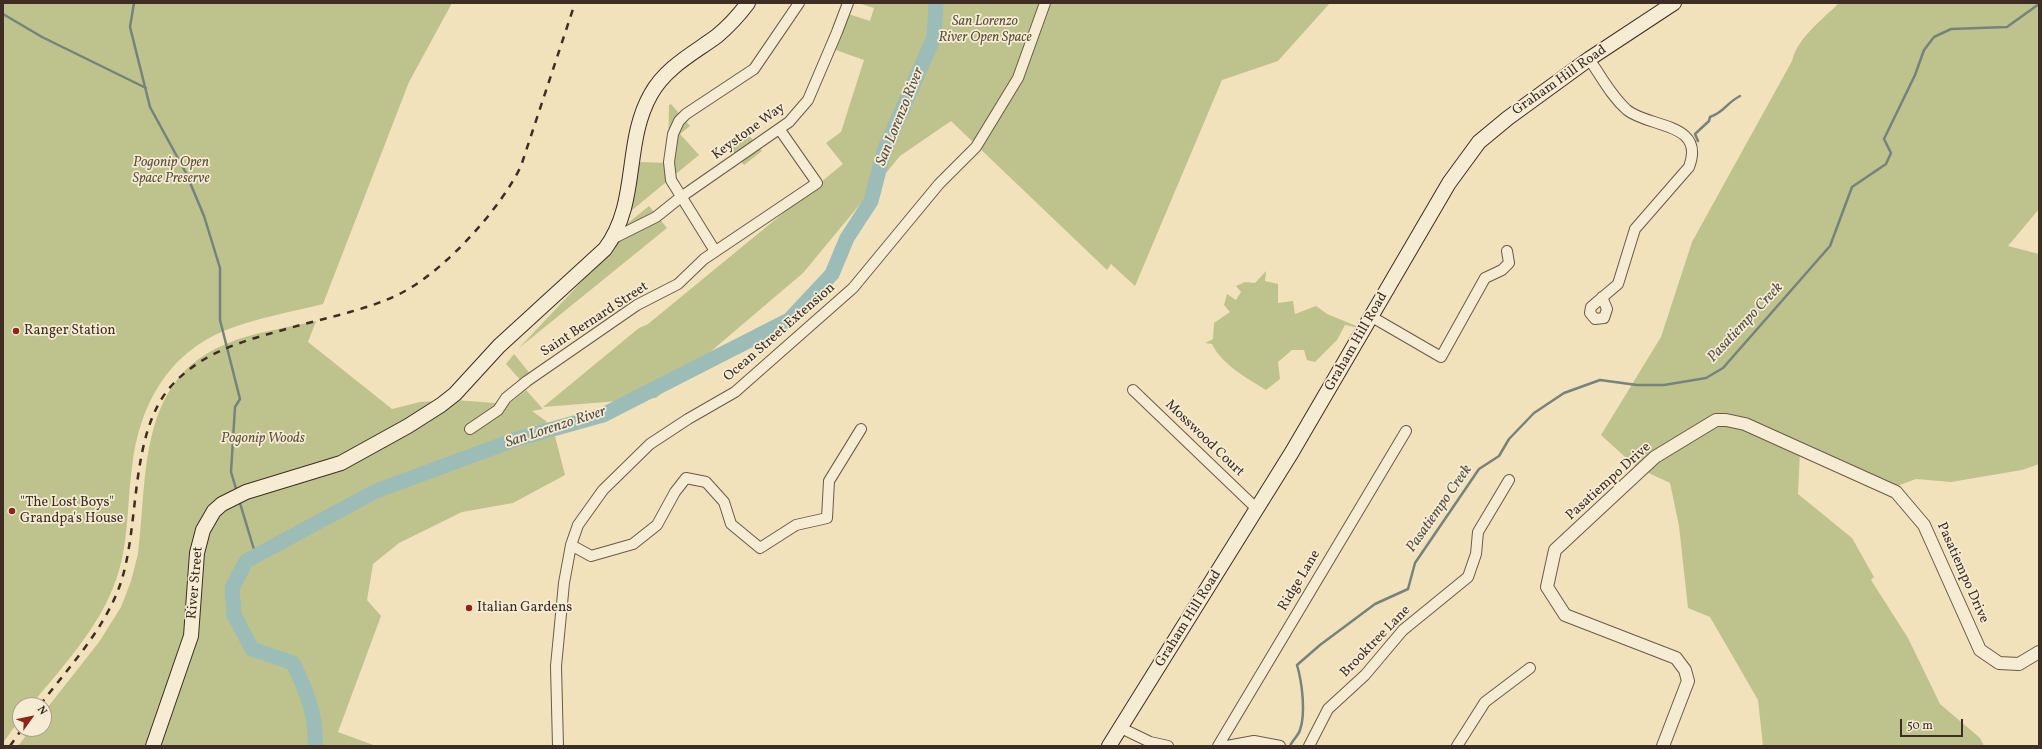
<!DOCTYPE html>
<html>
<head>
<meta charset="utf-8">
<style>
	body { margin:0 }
	#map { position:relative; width:2042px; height:749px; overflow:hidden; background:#f1e2bb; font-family:Vollkorn,serif }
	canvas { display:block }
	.frame { position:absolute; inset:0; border:4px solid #3d2d25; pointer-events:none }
	.north { position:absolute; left:12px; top:697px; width:40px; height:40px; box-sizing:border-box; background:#f6ecd3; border:1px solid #aca08d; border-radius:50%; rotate:57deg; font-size:11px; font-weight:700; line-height:16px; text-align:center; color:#3d2d25 }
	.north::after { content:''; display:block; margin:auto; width:14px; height:18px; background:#8f2418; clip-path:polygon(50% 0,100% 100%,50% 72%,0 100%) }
	.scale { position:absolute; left:1900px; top:719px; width:63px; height:18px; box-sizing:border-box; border:2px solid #3d2d25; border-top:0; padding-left:5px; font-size:12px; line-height:14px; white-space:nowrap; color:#3d2d25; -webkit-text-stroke:3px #f6ecd3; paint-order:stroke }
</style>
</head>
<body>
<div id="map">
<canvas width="2042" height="749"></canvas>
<div class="frame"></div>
<div class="north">N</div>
<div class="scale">50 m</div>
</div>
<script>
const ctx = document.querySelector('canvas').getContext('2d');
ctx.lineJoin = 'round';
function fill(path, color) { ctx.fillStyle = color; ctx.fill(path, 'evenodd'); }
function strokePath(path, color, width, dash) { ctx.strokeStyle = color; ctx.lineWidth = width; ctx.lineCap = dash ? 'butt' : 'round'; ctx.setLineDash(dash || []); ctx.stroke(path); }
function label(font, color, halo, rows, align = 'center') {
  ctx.font = font + ' Vollkorn,serif'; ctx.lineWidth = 3.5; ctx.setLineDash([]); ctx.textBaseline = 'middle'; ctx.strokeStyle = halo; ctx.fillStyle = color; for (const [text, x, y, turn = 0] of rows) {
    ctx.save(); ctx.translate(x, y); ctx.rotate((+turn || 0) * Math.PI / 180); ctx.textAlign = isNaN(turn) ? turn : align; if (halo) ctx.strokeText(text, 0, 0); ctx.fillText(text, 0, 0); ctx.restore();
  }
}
fill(new Path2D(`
	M3,3h449l-43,79 -86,222c-32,8 -66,14 -97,26 -59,24 -87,76 -94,137 -5,36 -3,75 -15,110 -16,49 -54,89 -86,128h-11v14l-17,24z
	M858,3h472l-52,58 -56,19 -87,206 -24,-22 -4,6 -156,-149 -51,35 -97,117 -147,125 -113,9 96,-79 9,-4 195,-160 -17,-21 15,-11 23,-72 -31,-11 12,-36 25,8 4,-13z
	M1839,3h200v206l-31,37 31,8v210l-17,6 -71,12 -35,-3 -30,11 -86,-39 -2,43 54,44 22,39 -3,3 37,58 32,66 40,34 4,8h-221l-5,-46 -48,-83 -22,-9 -9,-82 -9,-43 -34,-16 -35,-32 60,-98 31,-95 100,-181c6,-24 30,-41 47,-58z
	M671,104l19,22 -10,8 19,21 -68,56 7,-49 30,1 1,-58z
	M744,129l18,22 -18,14 -18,-22z
	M649,206l18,22 -148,120 82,-87 22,-34z
	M1266,271l-1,10 13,3v19l15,-2 2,13 21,-8 11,8 37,15 -19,-4 -8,15 -22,22 -8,-2 -3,-10h-12l-14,12 2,17 -14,11c-19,-12 -44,-25 -54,-46l-7,-1 8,-4 1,-16 16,-11 -6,-7 3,-11 9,6 5,-8 -5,-6 9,-4 10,1z
	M316,321l-8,21 84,67 28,-7 35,-2 54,4 17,-14 17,19 -11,2 14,10 9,15 10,39 -52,28 -51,9 -63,31 -26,21 -6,36 14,16 -43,116 38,14h-358l13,-17h13v-17l55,-70 22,-35 10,-26 7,-27c10,-78 -1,-174 88,-210 28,-12 60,-16 90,-23z
	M514,354l18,22 -9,7 -17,-19z`), '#bec28d');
strokePath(new Path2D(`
	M134,3l-4,24 20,80 36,66 18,43 16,52v52l20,79 -5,8 -4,65 6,20
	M3,14l39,23 104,51
	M1698,141l-3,-7 14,-13 1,-4c15,-5 16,-14 30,-21
	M239,500l17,56
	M1290,746c2,-5 8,-10 10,-16 6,-17 2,-48 -3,-65l23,-20 55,-41 33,-15 7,-26 64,-94 20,-13 10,-17 25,-26 30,-20 36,-13 37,5h27l42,-7 17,-10 107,-122 22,-59 34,-23 5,-11 -7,-14 31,-64 9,-25 10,-13 17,-8 56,-2 32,-23`), '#76837d', 2.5);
strokePath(new Path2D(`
	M315,746c2,-30 -9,-56 -22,-83l-41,-14 -18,-34 -2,-27 14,-27 130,-70 141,-52 86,-24 186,-95 43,-46 15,-36 24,-37 13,-50 50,-114 2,-34`), '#9cbcb7', 15);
const minor = new Path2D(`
	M1589,59c12,17 22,37 38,51 22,18 79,12 62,57l-54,62 -17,55 -27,23 -1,6 5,6 9,-1 3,-9 -5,-12
	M614,238l42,-21 25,-20 108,-75 19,-22 29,-68 11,-29
	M715,251l-44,-71 -2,-18 4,-28 6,-13 7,-7 68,-45 45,-66
	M1372,317l69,40 44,-79 17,-8 7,-7 -2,-12
	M1133,390l124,119
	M470,429l28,-19 8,-12 21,-17 110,-76 41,-21 26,-25 113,-76 -37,-53
	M571,545l20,11 42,-12 24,-19 18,-33 11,-14 20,4 18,20 7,22 29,24 36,-23 31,-7 2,-37 32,-52
	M1121,728l29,14 18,4
	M558,746l-2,-80 8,-83 7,-38 7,-20 25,-35 47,-46 38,-25 47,-27 118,-104 86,-104 37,-37 42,-69 27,-75
	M1218,746l188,-315
	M1227,746l27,-5 26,5
	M1309,746l19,-37 37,-34 38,-45 65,-53 8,-23 2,-22 31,-52
	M1457,746l28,-44 45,-34`);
const tertiary = new Path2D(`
	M1663,746l25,-65 -3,-11 -9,-12 -111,-43 -18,-28 8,-37 100,-93 61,-37h10l19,4 151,68 28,33 56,125 19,13 20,1 20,-12`);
const secondary = new Path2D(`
	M153,746l38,-110 6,-83 6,-23 11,-19 8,-7 24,-12 95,-29 67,-37 33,-21 14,-11 44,-48 106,-97c35,-47 18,-106 46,-155 15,-27 43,-41 66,-58 12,-10 22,-21 31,-33
	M1109,746l183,-294 157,-269 30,-41 29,-24 81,-59 85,-56`);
strokePath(minor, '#6a5a4a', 12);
strokePath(tertiary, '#6a5a4a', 14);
strokePath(secondary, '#3d2d25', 16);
strokePath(minor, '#f6ecd3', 10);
strokePath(tertiary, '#f6ecd3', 12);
strokePath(secondary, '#f6ecd3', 14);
strokePath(new Path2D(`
	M40,705c29,-38 64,-75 80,-120 21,-60 8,-155 54,-202 32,-33 73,-43 116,-55 37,-11 80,-18 115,-37 42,-23 96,-83 116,-125l54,-163
	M10,746l12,-17`), '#3d2d25', 2.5, [7, 7]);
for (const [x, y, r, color] of [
	[16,331,4,"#8f2418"],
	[12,511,4,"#8f2418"],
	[469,608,4,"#8f2418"]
]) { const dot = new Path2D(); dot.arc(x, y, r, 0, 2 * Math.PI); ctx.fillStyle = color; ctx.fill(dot); strokePath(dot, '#f6ecd3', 1.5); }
label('italic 14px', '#5d523f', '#f6ecd3', [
	["San Lorenzo",985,22],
	["River Open Space",985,38],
	["Pogonip Open",171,163],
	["Space Preserve",171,179],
	["Pogonip Woods",263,439]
]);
label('14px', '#3d2d25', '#f6ecd3', [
	["Graham Hill Road",1560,81,-35],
	["Keystone Way",749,132,-36],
	["Saint Bernard Street",595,320,-33],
	["Ocean Street Extension",780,333,-41],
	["Graham Hill Road",1357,342,-60],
	["Mosswood Court",1204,439,44],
	["Pasatiempo Drive",1609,482,-42],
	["Pasatiempo Drive",1962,573,66],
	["Ridge Lane",1300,581,-59],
	["River Street",196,583,-85],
	["Graham Hill Road",1189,619,-58],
	["Brooktree Lane",1376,642,-46]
]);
label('14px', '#3d2d25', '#f6ecd3', [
	["Ranger Station",24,331],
	["\"The Lost Boys\"",20,503],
	["Grandpa's House",20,519],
	["Italian Gardens",477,608]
], 'left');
label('italic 15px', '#55514a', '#f6ecd3', [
	["San Lorenzo River",901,117,-68],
	["Pasatiempo Creek",1746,323,-47],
	["San Lorenzo River",556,428,-18],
	["Pasatiempo Creek",1440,509,-55]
]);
</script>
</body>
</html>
